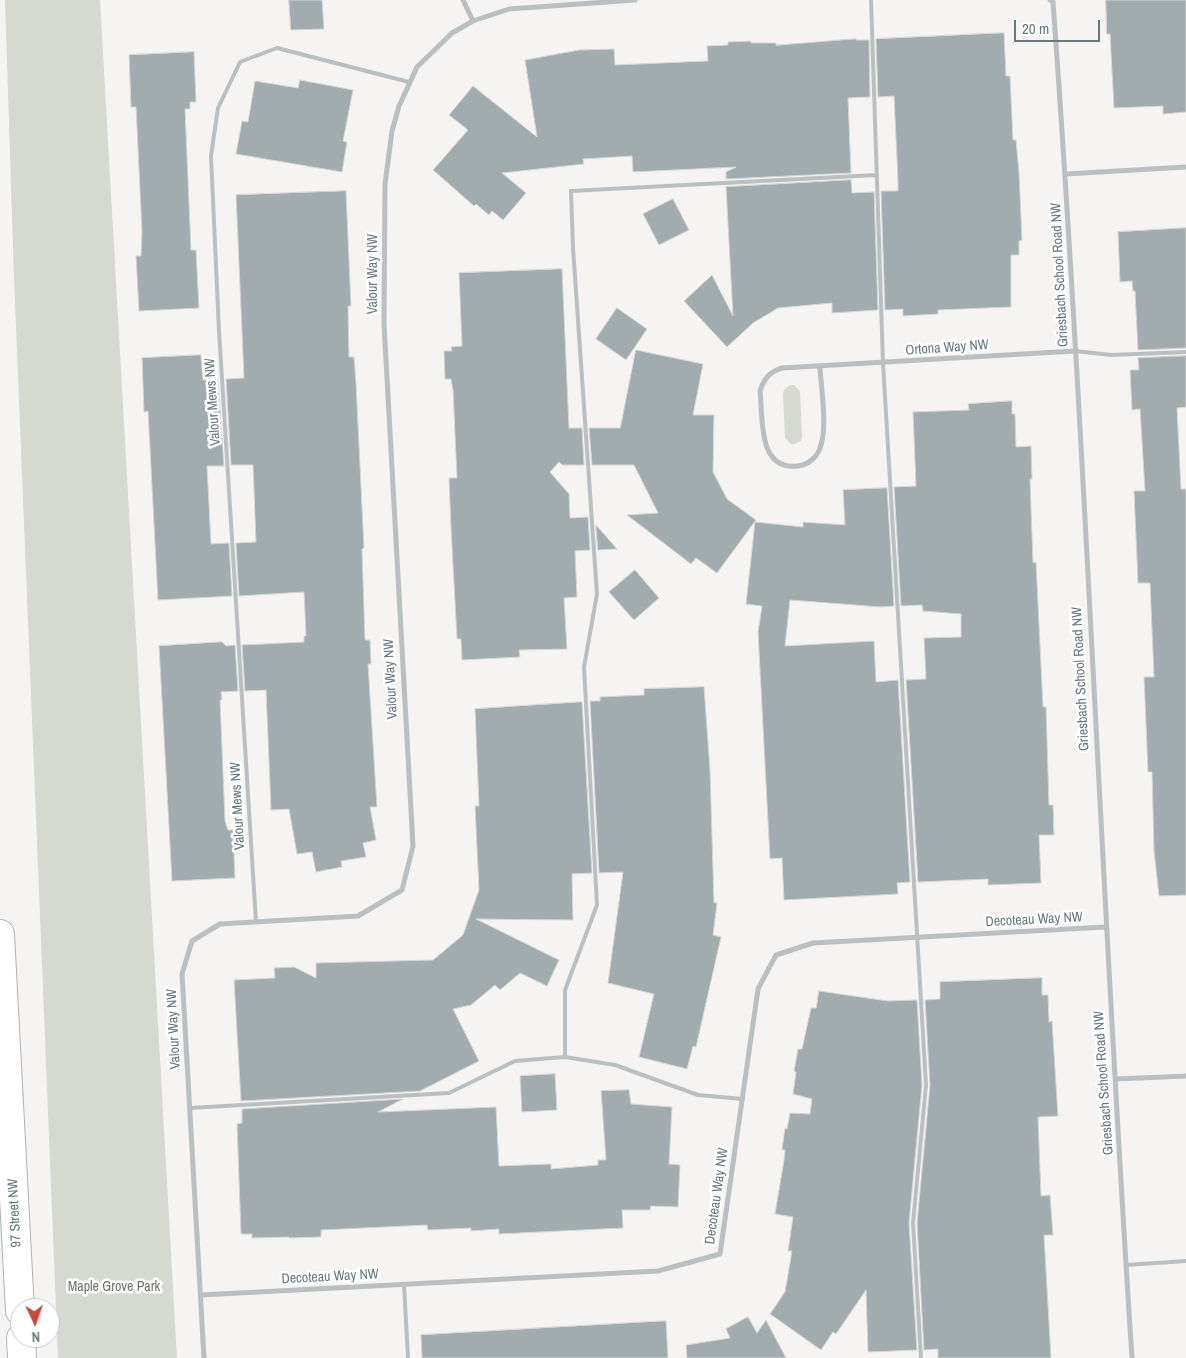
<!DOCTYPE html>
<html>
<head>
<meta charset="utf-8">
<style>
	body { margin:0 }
	#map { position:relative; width:1186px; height:1358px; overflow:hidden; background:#f5f4f2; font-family:"Archivo Narrow",sans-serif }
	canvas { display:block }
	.north { position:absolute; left:10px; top:1298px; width:50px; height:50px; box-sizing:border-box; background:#fff; border:1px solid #c2c9cc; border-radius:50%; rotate:177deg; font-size:14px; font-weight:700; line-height:20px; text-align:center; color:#67787f }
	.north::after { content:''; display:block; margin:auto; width:18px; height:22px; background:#cc473a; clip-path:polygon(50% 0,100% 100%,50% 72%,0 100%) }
	.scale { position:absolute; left:1014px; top:20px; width:86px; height:22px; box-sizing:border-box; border:2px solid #67787f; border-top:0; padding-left:6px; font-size:15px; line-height:18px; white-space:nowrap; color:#67787f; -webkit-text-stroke:4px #fff; paint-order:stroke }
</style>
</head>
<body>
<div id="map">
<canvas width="1186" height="1358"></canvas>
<div class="north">N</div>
<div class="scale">20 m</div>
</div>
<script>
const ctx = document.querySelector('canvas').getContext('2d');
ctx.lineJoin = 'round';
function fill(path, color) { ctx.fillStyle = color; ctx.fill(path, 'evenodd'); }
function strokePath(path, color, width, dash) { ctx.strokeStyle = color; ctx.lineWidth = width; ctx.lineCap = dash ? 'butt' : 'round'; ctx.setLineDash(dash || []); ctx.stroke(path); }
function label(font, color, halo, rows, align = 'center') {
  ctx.font = font + ' "Archivo Narrow",sans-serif'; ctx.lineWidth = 5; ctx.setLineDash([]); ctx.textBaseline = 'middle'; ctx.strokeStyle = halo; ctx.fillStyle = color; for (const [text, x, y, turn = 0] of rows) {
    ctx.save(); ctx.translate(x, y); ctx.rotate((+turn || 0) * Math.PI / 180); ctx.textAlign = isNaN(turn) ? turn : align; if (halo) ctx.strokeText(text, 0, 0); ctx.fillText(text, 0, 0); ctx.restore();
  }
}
fill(new Path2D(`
	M5,0h95l77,1358h-119l-44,-1080z
	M790,385h4l6,6 2,46 -1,4 -9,4 -7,-7 -2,-44 1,-4z`), '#d5d9d1');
const building = new Path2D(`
	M289,0h33l2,29 -33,1z
	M1106,0h80v112l-23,2v-8l-49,2 -4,-74h-3z
	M1004,33l2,43h4l3,64h3l3,32 3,68 -3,1v14h-8v52l-73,3v4l-35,2v-7l-18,1 -4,-119h17v-10l-4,-85 -16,1 -2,-58z
	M856,39v1h13l1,57 -22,1 3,75 -125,6v-7l10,-5 -103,5 -1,-16 -49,3 1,5 -82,9 24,20 -23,27 -11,-9 -3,4 -13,-11 -2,2 -41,-36 35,-40 -19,-15 24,-29 64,51 -12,-77 54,-10 35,-1 1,16 93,-4 -1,-15 21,-1v-3l23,-1v2h25v2z
	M194,52l2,50h-6v7h-5l6,141h5l3,58 -60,3 -3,-55h5l1,-24 -6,-125h-5l-2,-52z
	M300,80l53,10 -10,51 4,1 -5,30 -106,-18 6,-33 6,1 7,-41 43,7z
	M851,180l1,13 22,-1 4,118 -46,3v-10l-54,5 -25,15 -26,24 -43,-46 28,-26 21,41 -7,-129z
	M346,191l5,115h-3l1,51h5l2,26 8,165 -2,1 3,91h5l1,24h-3l9,143h-7l6,33 -13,3 3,14 -25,4 1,6 -26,5 -4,-20 -15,2 -8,-45 -18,1 -5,-120 -21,1 -3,-46 62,-3v-6h2l-2,-44 -65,4 -3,-53 20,-1 -3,-77h-22l-5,-86 18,-1 -8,-183z
	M673,199l16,31 -30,15 -16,-31z
	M1186,228v120l-48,2 -3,-59h-2l-1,-10 -12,1 -2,-50z
	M562,269l7,159h13l2,37h-22l-3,-3 -9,10 19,22 1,24 18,-1 2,33 -15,1 2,46 -13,1 3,51 -48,1 1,7 -58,3 -1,-21h-4l-6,-111 -2,-50h8l-4,-88 -2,-11h-6l-1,-28h8l-1,-4 11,-1 -3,-73z
	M617,308l30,21 -21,31 -30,-21z
	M636,350l67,14 -10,51h21l-1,57 14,27 29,21 -39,53 -21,-15 -5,6 -64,-49 31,-2 -24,-48h-42l-3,-37h31z
	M201,355l2,25h15l6,86h-17l4,78 18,-1 3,53 -74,4 -10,-189 -4,1 -2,-54z
	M1186,356v51l-9,1 4,81h5v406l-27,1 -5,-45 -2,-79h-4l-4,-95h10l-4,-94h-12l-4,-92h11l-5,-82 -8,1 -2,-40h9l-1,-12z
	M1012,401v13h3l1,33 15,-1 1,33h-2l3,84 3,-1 7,145h3l3,98h4l1,30h-15l2,48 -53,2v-6l-70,3 -12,-202 20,-1 -2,-41 37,-1v-23l-38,-3 -1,-6 -21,1 -7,-119 22,-1 -3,-74 56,-2 -1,-6z
	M887,488l7,118 -13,1 -91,-7 -5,46 89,-5 2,41 22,-2 12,202 -13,1 1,11 -114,6 -2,-42 -12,1 -12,-227 4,-26 -16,-2 9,-82 48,5v-5l42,3 -2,-35z
	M596,525l21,24 -19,1z
	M635,570l24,28 -25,22 -25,-28z
	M222,642l4,4 9,-1 3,46 -17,1 1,8h-2l5,121 3,9h5l2,48 -63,3 -13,-235z
	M704,687l6,83 4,133h3l-4,32 8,2 -25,110 -3,-1 -6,23 -48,-12 15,-63 -46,-11 15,-111 -24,1 -9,-172h10v-4l44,-2v-6z
	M582,702l10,171 -20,1 1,46 -97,-1 83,41 -12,26 -27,-13 -20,17 -5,-5 -24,20 -18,4 26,52 -59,30 -179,10 -7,-121 41,-2 -1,-10 20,-1 22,11v-15l117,-3 30,-25 16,-45 -4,-84h4l-4,-97z
	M1042,978v17h6l1,27 3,-1 6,95 -20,1 3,79 9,-1 3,40h-9l7,123h-113v-9l-14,1 -7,-127 13,-138 -5,-85 15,-1v-17z
	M819,991l69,10 29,-1 5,85 -13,138 8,127 -49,2 -2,-62 -30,44 -3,-2 -12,18 -51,-36 15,-22 7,-41h-4l5,-34 -18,-3 9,-54 1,-10h-3l3,-22 2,1 3,-16 20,1 2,-15 -19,-5 3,-22 -2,-1 4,-22h4l9,-41h5z
	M555,1074l2,36 -35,2 -2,-36z
	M629,1090l2,14 41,3 -3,57 11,1 -2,42 -27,-1 -1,4h-28l1,18 -124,6v-5l-28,2v-3l-43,2 -1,-5 -106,5v7l-32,1v-1l-37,1v-4h-11l-4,-110 5,-1v-14l161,-10 -25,13 118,-5 3,59 52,-2v5l47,-4v-5h8l-5,-69z
	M748,1317l9,16 9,-13 20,38h-99l-1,-13 44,-7 -4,-9z
	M666,1321l2,37h-246l-1,-23z`);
fill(building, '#a2abae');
strokePath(building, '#d6d6d4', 1);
const primary = new Path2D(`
	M0,934l20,377
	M21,1338l1,20`);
strokePath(primary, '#aeb3b5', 30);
strokePath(new Path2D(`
	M871,0l12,363 43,722 -13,138 8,135
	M1075,351l36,4 75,-3
	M256,922l-37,-591 -8,-175 7,-48 22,-46 37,-14 132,34
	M565,1057v-67l32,-85 -13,-238 13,-73 -24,-346 -2,-57 305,-16
	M190,1108l259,-15 66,-32 50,-4 50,8 83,30 45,4
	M1126,1265l60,-4
	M404,1285l4,73`), '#babfc1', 4);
strokePath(new Path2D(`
	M463,0l10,21
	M1050,0l3,2c33,452 49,904 79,1356
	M1066,174l120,-7
	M820,367c1,22 8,60 0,81 -3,9 -12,17 -22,18 -41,5 -35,-49 -38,-75 4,-12 9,-19 22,-23l293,-17
	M1116,1079l70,-3
	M201,1295l457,-24 62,-17 38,-265 18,-34 37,-12 292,-16
	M204,1358l-22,-384 10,-33 28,-17 138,-8 44,-26 11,-44 -29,-522 1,-140 7,-53 7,-25 18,-39 35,-34 21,-12 36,-12 126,-9`), '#babfc1', 5);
strokePath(primary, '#fff', 28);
label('14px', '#67787f', '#fff', [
	["Valour Way NW",373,274,-90],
	["Griesbach School Road NW",1060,275,-93],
	["Ortona Way NW",947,348,-4],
	["Valour Mews NW",213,402,-94],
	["Valour Way NW",391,679,-93],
	["Griesbach School Road NW",1081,679,-93],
	["Valour Mews NW",238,806,-93],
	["Decoteau Way NW",1034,920,-3],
	["Valour Way NW",174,1029,-93],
	["Griesbach School Road NW",1104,1083,-94],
	["Decoteau Way NW",717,1196,-82],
	["97 Street NW",15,1213,-93],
	["Decoteau Way NW",330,1277,-3]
]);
label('14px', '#6b7765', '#fff', [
	["Maple Grove Park",114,1287]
]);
</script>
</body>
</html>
